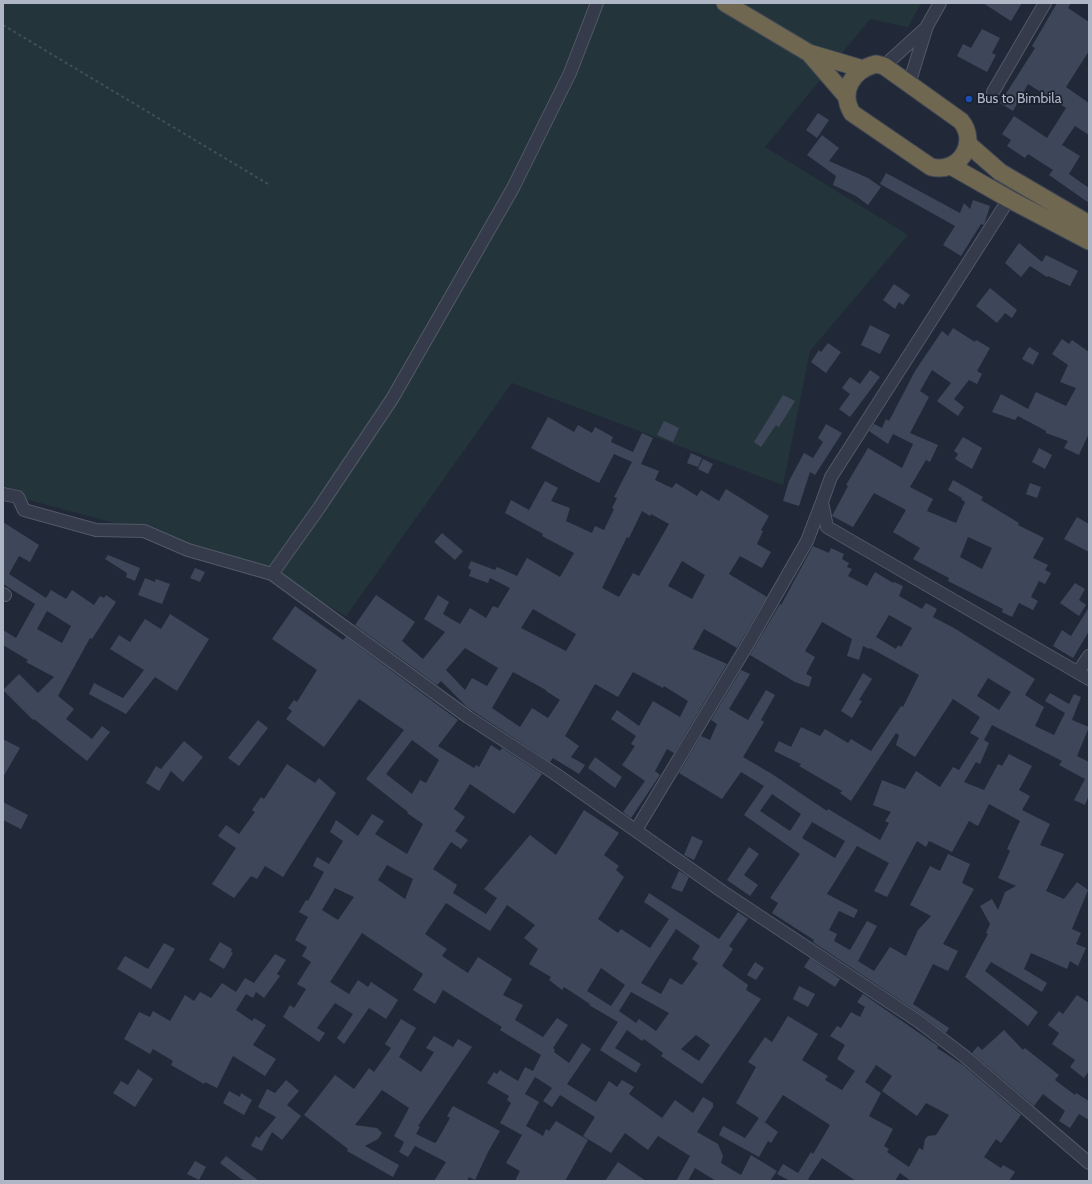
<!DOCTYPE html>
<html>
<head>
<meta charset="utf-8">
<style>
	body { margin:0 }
	#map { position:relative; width:1092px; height:1184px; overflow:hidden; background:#212939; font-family:Cabin,sans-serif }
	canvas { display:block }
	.frame { position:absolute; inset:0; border:4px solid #afb6c6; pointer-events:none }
</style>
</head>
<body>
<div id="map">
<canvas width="1092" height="1184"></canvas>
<div class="frame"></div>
</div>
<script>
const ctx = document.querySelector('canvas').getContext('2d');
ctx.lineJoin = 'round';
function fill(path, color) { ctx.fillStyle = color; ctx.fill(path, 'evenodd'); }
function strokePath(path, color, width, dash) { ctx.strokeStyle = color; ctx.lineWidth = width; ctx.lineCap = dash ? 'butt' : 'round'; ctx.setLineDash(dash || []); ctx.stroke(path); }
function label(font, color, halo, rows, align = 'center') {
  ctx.font = font + ' Cabin,sans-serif'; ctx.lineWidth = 3.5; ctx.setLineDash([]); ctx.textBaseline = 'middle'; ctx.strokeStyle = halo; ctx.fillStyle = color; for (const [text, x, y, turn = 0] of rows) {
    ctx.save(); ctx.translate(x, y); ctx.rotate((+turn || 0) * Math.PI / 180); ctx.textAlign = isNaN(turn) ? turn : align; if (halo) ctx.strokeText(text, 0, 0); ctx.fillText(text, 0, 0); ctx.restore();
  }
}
fill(new Path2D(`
	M3,3h918l-13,24 -38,-8 -105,128 143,88 -98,116 -27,134 -271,-102 -166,233 -74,-42 -128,-43 -126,-34 -15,-9z`), '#23353a');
fill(new Path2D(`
	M983,3h39l-11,18z
	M1057,3h14l-3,5 21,14v29l-23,36 23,16v32l-14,-9 -13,19 18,11 -11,18 20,14v15l-40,-28 4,-5 -25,-16 -3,4 -18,-12 4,-6 -9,-6 12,-18 33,22 19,-30 -38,-24 -15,27 -13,-8 35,-55 -3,-2z
	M982,29l18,9 -8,15 4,2 -9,17 -30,-16 6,-12 8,4z
	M818,113l11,7 -12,18 -11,-8z
	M822,135l17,13 -10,13 39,17 13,9 -13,18 -12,-9 -23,-11 3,-9 -29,-21z
	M886,173l74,40 4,-10 6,6 3,-9 17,6 -6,19 -3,-1 -20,32 -18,-11 12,-19 -75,-42z
	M1019,243l23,19 4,-7 32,16 -8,15 -22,-10 -1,1 -17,-11 -9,11 -16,-14z
	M894,284l16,11 -7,10 -4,-3 -4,7 -12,-9z
	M990,288l27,22 -5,8 -7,-5 -8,10 -21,-17z
	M870,325l20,10 -10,19 -19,-9z
	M953,328l22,14 1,-2 14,8 -13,23 5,3 -5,10 -8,-4 -15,19 10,8 -6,9 -21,-15 14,-18 -19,-13 -12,21 9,6 -19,36 28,12 -8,17 -4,-2 -16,27 23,12 -6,12 29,12 9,-21 -4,-3 1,-1 -14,-8 5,-10 30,17 -2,3 38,23 -1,2 26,13 -11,20 15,7 -3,5 6,3 -6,11 -6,-3 -8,16 7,4 -5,9 -14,-7 -7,14 -10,-5 1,-3 -55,-28 1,-3 -36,-19 7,-11 -27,-16 13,-22 -32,-17 -21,34 -21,-11 16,-30 -2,-1 22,-37 34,20 11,-24 -20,-10 -5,10 -19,-13 5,-7 8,4 4,-9 3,2 26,-50 27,-40 6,5zM968,537l24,11 -10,21 -22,-12z
	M1062,339l7,5 3,-4 17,12v81l-10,22 -15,-7 4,-7 -22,-8v-2l-28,-15 -3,4 -23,-8 9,-18 27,15 8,-17 30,14 10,-18 -16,-6 8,-17 -16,-11z
	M828,343l13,9 -15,21 -15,-11 8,-12 2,2z
	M1029,347l10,6 -6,12 -11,-6z
	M870,370l10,7 -30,40 -11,-8 11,-15 -8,-6 8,-11 10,7z
	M783,395l12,6 -16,26 -3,-2 -15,22 -7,-5z
	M548,417l26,15 4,-7 14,8 3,-6 18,10 -2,5 22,10 9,-19 11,5 -12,26 18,7 -4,9 17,8 4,-5 21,13 4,-6 18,11 7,-12 43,27 -8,14 2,1 -6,13 14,8 -9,16 -22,-12 -11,18 38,23 -30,51 -33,-19 -11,20 34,15 -53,89 -7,-4 -12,22 5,4 -29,43 -8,-6 22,-31 -23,-16 13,-19 -4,-2 5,-8 -25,-17 6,-9 22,16 14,-25 27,16 8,-16 -24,-15 -1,2 -30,-16 -15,25 -23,-13 -30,52 14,10 -8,11 14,8 -6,9 -26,-16 -3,4 -83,-55 -26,-26 -4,4 -82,-60 21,-30 39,27 -13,19 21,18 22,-27 -21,-13 14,-24 11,7 -6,12 17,10 10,-16 16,10 7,-12 5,2 12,-20 -20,-10 -2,5 -19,-7 2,-6 -3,-2 3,-7 24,9 2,-3 20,9 10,-18 33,19 14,-24 -32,-17 1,-2 -38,-21 6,-13 18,10 16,-29 13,7 -7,13 19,7 -4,13 26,12 3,-7 9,4 10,-21 -2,-1 5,-10 -3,-1 18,-35 -18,-8 -15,29 -28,-14 -40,-21zM642,511l8,5 1,-2 18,10 -30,52 -6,-3 -14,24 -17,-9 25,-51 2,1zM682,561l23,14 -13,24 -24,-13zM533,609l43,25 -10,17 -45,-23zM465,648l33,20 -11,18 -15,-8 -7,12 -19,-20zM513,672l33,18v1l14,9 -12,18 -16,-10 -12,19 -28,-19z
	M664,421l15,7 -6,14 -16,-7z
	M826,424l16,9 -27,42 -5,-3 -11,34 -16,-5 6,-20 15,-28 9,5 10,-16 -5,-4z
	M963,437l19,11 -10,21 -17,-10 3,-5 -4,-3z
	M1039,448l13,7 -7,14 -13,-7z
	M691,453l11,5 -4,9 -11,-4z
	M703,459l10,5 -5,10 -10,-5z
	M1030,483l11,4 -4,11 -11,-4z
	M1077,517l12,7v28l-25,-13z
	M3,522l36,23 -9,17 -11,-6 -10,18 37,24 5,-8 15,9 6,-9 22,15 6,-9 4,2 2,-3 10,7 -24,37 -2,-1 -32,58 16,13 -8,10 26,20 10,-13 8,6 -23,29 -53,-42 -1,1 -30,-30 16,-16 19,19 16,-16 -28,-15 2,-2 -25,-15v-15l13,8 19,-34 -32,-20zM47,611l24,15 -9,17 -25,-14z
	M442,533l21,18 -8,9 -21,-18z
	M813,546l16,7 2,-5 13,6 -2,5 7,4 -2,4 5,2 -4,7 19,10 8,-14 18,11 1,-1 9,4 -4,10 23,13 4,-6 11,6 -4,8 21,11 81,51 -10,16 19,12 -9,19 19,9 11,-22 -20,-12 5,-8 19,11 5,-10 7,3 -9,23 17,7 -12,29 12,6v33l-4,10 -11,-5 11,-21 -26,-14 3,-4 -70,-36 -8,15 5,3 -9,21 -4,-2 -12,20 20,8 14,-26 4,2 7,-12 23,12 -13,24 11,6 -8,14 28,14 -10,21 24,9 -18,37 18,8 13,-17 11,8 -16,39 9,4 -5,11 10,4 -8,18 -8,-5 -3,8 -36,-16 -7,16 23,14 -5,9 -51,-30 -6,9 53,41 -10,14 -63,-49 23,-43 -2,-1 4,-9 -10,-18 12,-7 6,11 7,-18 11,-6 -18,-8 12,-27 -3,-2 13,-28 -31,-17 -11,22 -9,-5 -17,31 -23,-11 -3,6 -9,-6 -30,56 -13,-6 15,-28 -32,-17 -30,48 31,16 -4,8 -15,-7 -10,19 8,4 -3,7 16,9 17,-29 10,5 -19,35 16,10 16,-24 16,9 12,-26 13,-14 -21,-11 20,-39 10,5 8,-17 22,10 -8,19 12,6 -31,55 15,7 -10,20 -15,-7 -20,40 36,24 -3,5 -24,-18 -109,-73 1,-2 -42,-27 6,-10 -8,-5 30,-44 -56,-39 20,-29 -23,-14 -19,27 -43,-26 22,-37 9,4 7,-16 -6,-4 30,-50 9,4 -21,35 19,11 18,-30 9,5 -14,25 3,2 -21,35 29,17 55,37 1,-2 52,31 9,-17 -4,-2 6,-9 -18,-7 9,-25 23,9 11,-18 24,16 13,-20 6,3 20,-32 -9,-5 10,-16 -27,-18 -38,58 -19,-12 3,-10 -3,-2 -45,68 -11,-8 2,-2 -43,-25 2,-2 -27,-13 5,-10 12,6 10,-20 19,9 5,-7 23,14 3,-4 20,12 30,-45 2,1 16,-32 -49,-27 -1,1 -6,-3 -4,14 -12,-4 5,-17 -30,-17 -17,29 10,6 -9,17 6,3 -3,10 -14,-5 -45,-27 30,-51 1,1zM889,615l23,13 -11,19 -3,-2 -2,4 -20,-12zM988,678l23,14 -12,18 -22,-14zM772,794l29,20 -11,17 -30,-20zM812,822l33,19 -10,17 -33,-20z
	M108,555l32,13 -5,13 -9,-4 1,-4 -22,-14z
	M195,568l10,4 -5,10 -10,-4z
	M145,578l10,4 1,-3 14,5 -8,20 -24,-9z
	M1075,583l10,6 -6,11 7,5 -7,11 -19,-13z
	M295,606l48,34 3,-3 112,83 -20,26 36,22 2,-3 3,2 12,-22 9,6 2,-3 40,26 -28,40 -44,-30 -16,25 11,8 -10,14 13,9 -7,9 -10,-7 -18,27 24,16 -4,8 33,21 11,-16 -13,-9 46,-54 26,20 28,-45 35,23 -15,22 15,11 -3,4 8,7 -26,42 20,14 3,-4 29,19 19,-29 -25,-17 5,-9 70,46 19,-27 10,7 -19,27 4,3 -11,17 26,19 -2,5 15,9 -59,85 -41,-28 2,-3 -19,-14 -2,2 -15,-11 -12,18 26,16 -5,9 -36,-23 18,-28 -29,-17 1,-1 -26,-17 -2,3 -13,-10 2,-3 -22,-13 9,-15 -14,-11 11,-13 -28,-20 -17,26 -44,-28 -21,31 22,15 -5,7 26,17 10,-16 34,22 -9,16 20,10 -8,15 28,17 14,-19 11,7 -15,23 2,2 -1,2 15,11 13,-20 9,6 -24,35 29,18 13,-21 8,6 5,-7 12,7 -5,7 33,24 13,-18 18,13 10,-16 10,6v4l-16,25 21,12 5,12 -2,7 20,12 10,-20 26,16 -7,10h-54l-21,-13 -7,13h-12l14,-25 -32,-20 -10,14 -23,-17 -14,20 -28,-17 12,-19 -35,-22 -8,12 -9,-6 9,-13 -17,-11 -10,17 14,8 -13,24 17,10 3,-7 3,2 7,-10 32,19 -23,41h-50l5,-10 -14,-8 16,-28 -22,-12 11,-20 -4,-3 2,-4 -22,-13 7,-11 3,2 3,-4 18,11 7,-14 8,4 8,-16 -41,-25 2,-3 -59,-37 -8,14 -22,-14 10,-16 -61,-41 -32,49 19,12 9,-14 10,7 3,-5 27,18 -12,19 -17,-11 -25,36 -7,-6 16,-24 -18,-11 -18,25 8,5 -6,9 -36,-25 7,-12 4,3 12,-19 -9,-5 14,-22 -9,-6 5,-9 -12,-7 13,-23 -9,-5 7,-12 2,1 16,-29 -11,-6 4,-9 12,7 14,-23 -13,-9 6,-12 22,16 14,-22 12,7 -9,13 32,20 16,-30 -16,-11 1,-1 -42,-33 38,-49 -45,-31 -35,48 -38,-28 6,-8 -4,-3 6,-8 3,2 20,-32 -45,-31zM412,740l27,20 -13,23 -6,-3 -8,14 -26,-20zM387,865l26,14 -8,20 -27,-19zM335,888l19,9 -16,23 -16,-10zM676,929l24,17 -8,13 6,4 -16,22 -12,-7 -9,16 -20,-11zM601,968l24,17 -14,21 -24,-15zM631,992l38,21 -13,18 -17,-12 -3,4 -17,-12zM696,1035l14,10 -11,16 -18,-12z
	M1089,607v24l-16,27 -20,-12 9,-16 9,6z
	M170,614l39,25 -32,52 -22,-14 -29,37 -37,-20 5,-11 29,15 21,-28 -34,-21 9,-14 11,7 15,-23 16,10z
	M863,673l9,6 -13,21 3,1 -10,17 -11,-7z
	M258,720l10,8 -29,38 -11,-8z
	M3,739l17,9 -17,29z
	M184,741l19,16 -20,25 -12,-11 -12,20 -13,-8 10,-17 5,3z
	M595,757l27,20 -7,11 -27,-20z
	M287,764l28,19 4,-5 17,15 -53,84 -18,-11 -8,13 -6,-3 -17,22 -22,-14 24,-36 -18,-12 8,-11 13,9 16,-22 -3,-2 9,-13 3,2z
	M3,802l25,13 -7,14 -18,-9z
	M692,836l11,5 -9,19 -10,-5z
	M749,847l10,7 -15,21 14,10 -8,11 -23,-16z
	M679,871l10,6 -7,15 -11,-4z
	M220,942l12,7 -1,3 2,1 -9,16 -15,-9z
	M164,943l11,6 -24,40 -34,-20 8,-13 23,13z
	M275,954l11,6 -9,14 3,2 -16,22 -8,-6 -3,6 -7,-4 -10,16 16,11 2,-3 12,7 -13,20 23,14 -11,17 -32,-20 -16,32 -12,-6 -1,2 -33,-19 2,-4 -20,-12 -3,5 -26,-15 15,-27 11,5 3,-6 17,10 15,-26 9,6 6,-9 11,6 11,-15 14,9 9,-14 9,5z
	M810,958l30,21 -5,8 -31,-20z
	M755,962l9,6 -8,12 -9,-5z
	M799,986l16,8 -7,13 -15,-8z
	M863,994l75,52 -1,2 26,17 58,50 -20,28 -5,-4 -12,18 17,11 2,-3 12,7 -6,9h-98l-11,-8 -5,8h-39l-34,-23 -14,21 3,2h-21l-13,-7 6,-10 15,9 13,-21 2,2 17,-29 -47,-30 -18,27 -29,-19 20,-36 -8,-5 17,-25 7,5 16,-26 30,18 -16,26 26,16 -3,4 17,10 13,-19 -18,-12 8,-14 -15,-9 7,-10 4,2 10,-16 9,5 5,-10 -8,-5zM876,1065l16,11 -10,15 35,25 9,-13 23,12 -13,20 -8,1 -3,3 -2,11 -4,-2 -10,19 -22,-15 2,-3 -5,-3 9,-17 -24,-13 12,-23 -16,-11z
	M1077,995l12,8v68l-5,7 -14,-11 5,-7 -23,-16 7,-11 -11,-8 11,-14 4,3z
	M401,1019l15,9 -17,29 22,15 13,-20 -8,-4 8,-12 19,11 5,-8 14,8 -54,79 2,1 -4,7 19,9 2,-2 13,-23 -3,-2 6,-10 47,25 -12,21 -13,28 -6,-3 -2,4h-33l12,-19 -31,-16 -7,11 -9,-5 5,-10 -10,-6 15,-28 -27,-18 -27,35 22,3 5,5 -4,6 -13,7 34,19 -6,12 -46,-26 1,-2 -44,-34 31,-40 19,14 15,-21 5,4 17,-24 -6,-4z
	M1004,1030l19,20 2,-2 34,27 -4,5 20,15 1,-2 13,8v19l-10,-6 -9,14 -11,-7 6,-10 -22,-17 -9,12 -62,-53 6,-7 4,4z
	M138,1069l15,10 -18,28 -22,-14 8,-12 7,4z
	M286,1080l13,11 -12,14 14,11 -19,24 -10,-8 -10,19 -11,-5 5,-10 3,2 17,-21 -18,-10 9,-18 8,4z
	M229,1091l11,6 1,-4 11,7 -8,15 -21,-12z
	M759,1118l19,14 -7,11 -3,-2 -9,16 -40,-22 4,-9 22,12z
	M226,1156l33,25h-15l-24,-18z
	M195,1161l11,6 -7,13 -12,-6z
	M618,1162l28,19h-41z`), '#3d4759');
const minor = new Path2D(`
	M884,66l43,-39
	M909,84l18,-58 13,-23
	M993,92l52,-89
	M1009,199l-178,278 -9,25 5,25 262,152
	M3,494l15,3 6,13 72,20 48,1 44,19 84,24 196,143 86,56 169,119 195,129 45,34 126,108
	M272,574l47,-66 73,-109 121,-211 57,-115 27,-70
	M3,594l2,1
	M1078,672l11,-16
	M636,830l112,-186 59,-103 15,-39`);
const highway = new Path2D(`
	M725,3l84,50 54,16
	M809,53l38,44
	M876,64l8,2 77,55c18,22 -2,53 -30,46l-79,-54c-13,-22 1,-43 24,-49z
	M968,144l32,28 89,52
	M951,166l58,33 80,42`);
strokePath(minor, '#525967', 14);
strokePath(highway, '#3f4654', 19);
strokePath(new Path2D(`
	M3,25l265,159`), '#3e5155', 2, [3, 3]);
strokePath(minor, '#353b4a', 12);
strokePath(highway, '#706751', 17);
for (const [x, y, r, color] of [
	[969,99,4,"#1a4fb4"]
]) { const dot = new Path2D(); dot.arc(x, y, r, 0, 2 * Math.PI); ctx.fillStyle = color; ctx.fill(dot); strokePath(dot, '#1a202e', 1.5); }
label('14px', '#afb6c6', '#1a202e', [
	["Bus to Bimbila",977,99]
], 'left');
</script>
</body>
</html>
